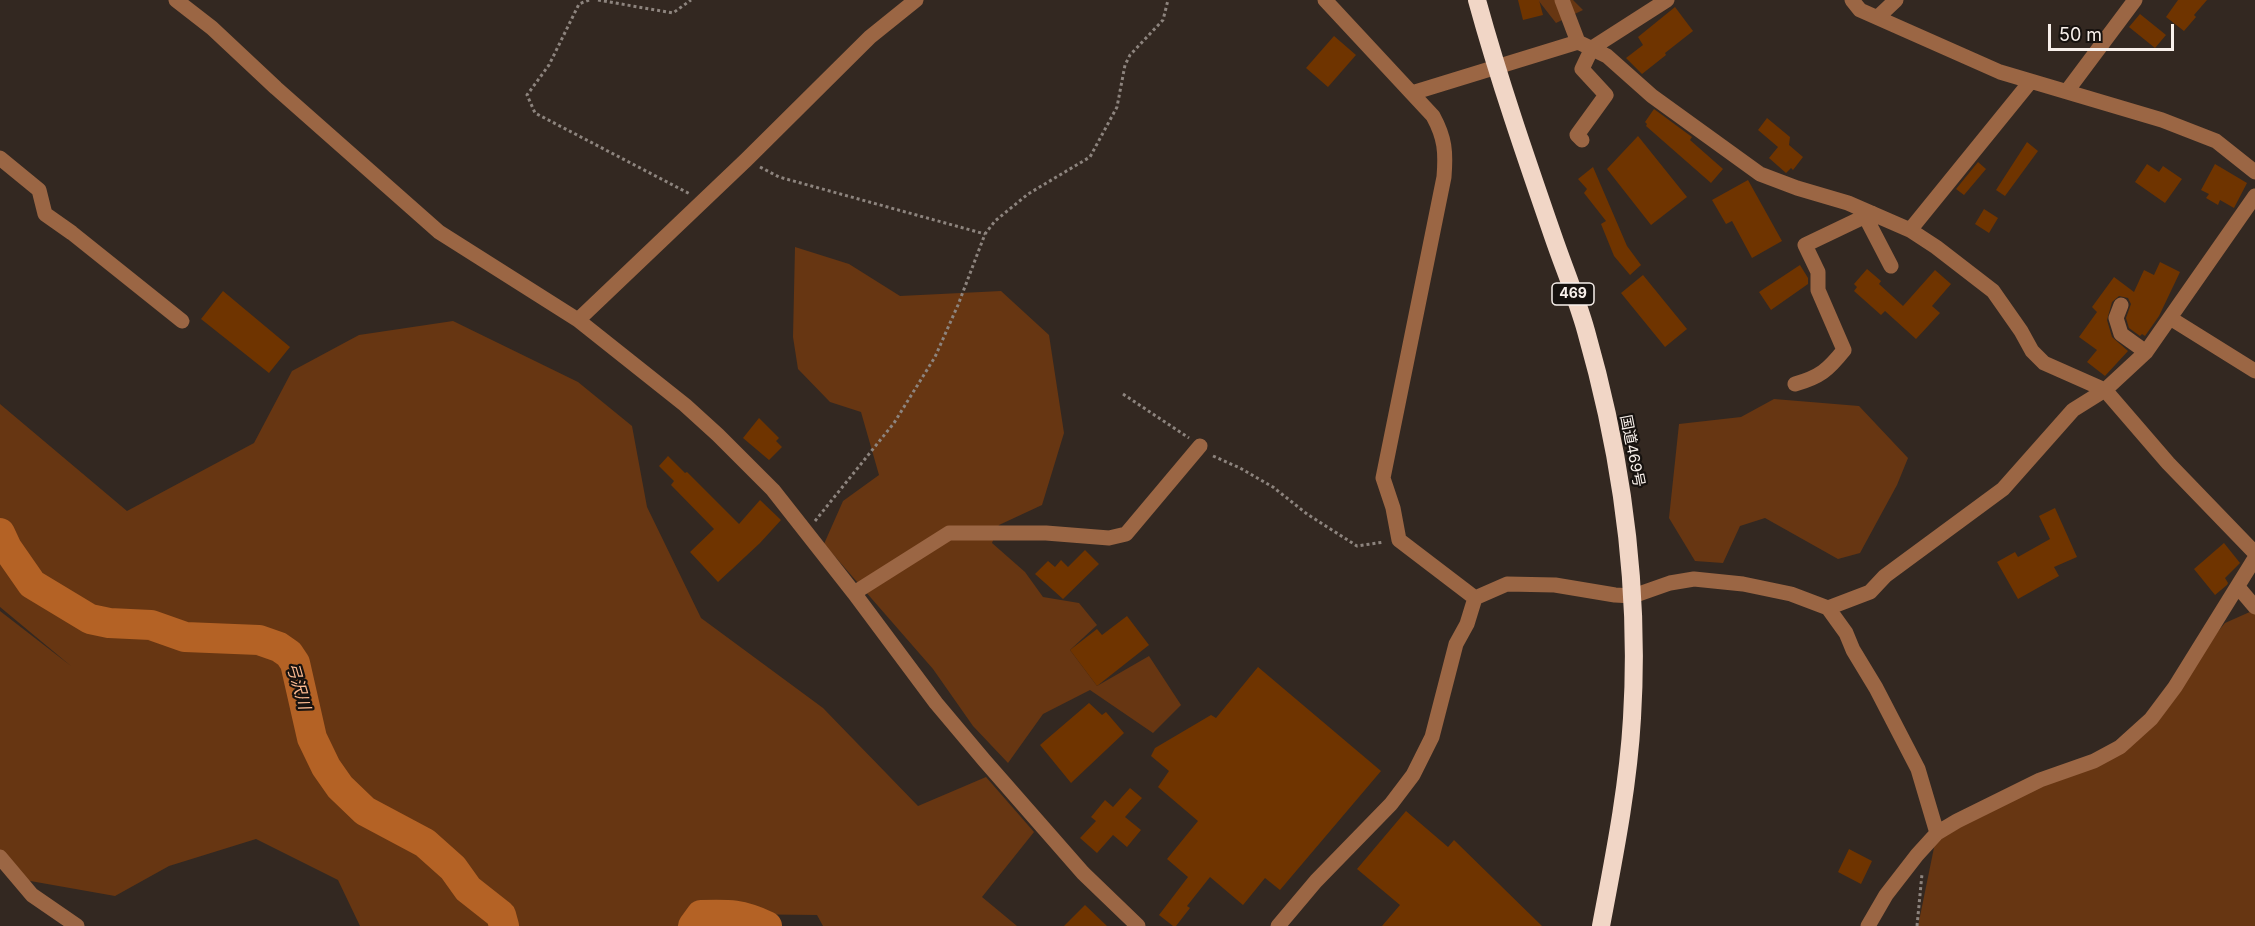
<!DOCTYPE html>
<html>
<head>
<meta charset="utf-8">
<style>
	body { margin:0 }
	#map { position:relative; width:2255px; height:926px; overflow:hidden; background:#332821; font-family:Inter,sans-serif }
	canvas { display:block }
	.scale { position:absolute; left:2048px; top:24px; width:126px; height:27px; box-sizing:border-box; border:3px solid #f8f0eb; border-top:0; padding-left:8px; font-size:18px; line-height:21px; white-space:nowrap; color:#f8f0eb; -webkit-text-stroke:4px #17120f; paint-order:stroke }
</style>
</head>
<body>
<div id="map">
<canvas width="2255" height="926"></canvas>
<div class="scale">50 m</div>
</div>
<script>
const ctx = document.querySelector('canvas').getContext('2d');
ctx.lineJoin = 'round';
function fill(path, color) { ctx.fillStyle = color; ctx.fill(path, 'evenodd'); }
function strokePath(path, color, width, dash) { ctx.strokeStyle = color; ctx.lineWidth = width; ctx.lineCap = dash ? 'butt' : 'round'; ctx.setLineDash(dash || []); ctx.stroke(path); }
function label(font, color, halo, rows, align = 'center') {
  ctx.font = font + ' Inter,"Noto Sans JP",sans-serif'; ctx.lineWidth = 4.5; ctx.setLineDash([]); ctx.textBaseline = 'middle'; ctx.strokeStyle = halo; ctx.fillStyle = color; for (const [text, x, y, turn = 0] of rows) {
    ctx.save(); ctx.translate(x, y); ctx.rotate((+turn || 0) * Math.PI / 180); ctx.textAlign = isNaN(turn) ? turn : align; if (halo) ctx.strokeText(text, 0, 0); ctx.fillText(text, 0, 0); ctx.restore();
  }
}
fill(new Path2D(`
	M1538,0h35l10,10 -27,13z
	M795,247l54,17 51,32 101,-5 48,44 15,98 -22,72 -43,20 -7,18 33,29 18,25 36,6 18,22 -27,25 27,36 52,-30 32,49 -28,28 -63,-43 -47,24 -35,49 -35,-37 -40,-57 -109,-125 19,-43 36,-26 -18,-63 -31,-10 -32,-33 -5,-32z
	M453,321l125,61 54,44 15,81 54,111 122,90 95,98 68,-29 48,55 -52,65 35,29h-194l-6,-11 -92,-1 -4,12h-361l-22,-46 -82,-41 -87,27 -54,30 -96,-17 -19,-18v-250l71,55 -71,-59v-203l127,107 127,-68 38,-72 67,-36z
	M1774,399l85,7 49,52 -11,27 -37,68 -22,6 -73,-41 -25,8 -17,37 -28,-2 -26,-43 10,-94 62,-7z
	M2252,611l3,3v312h-337l19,-93 183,-86 105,-124z`), '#673612');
strokePath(new Path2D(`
	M0,533l7,15 25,36 58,35 19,4 42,2 34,12 74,3 20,7 10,7 6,9 17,75 14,29 14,20 25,24 60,32 28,25 15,21 33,26 3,11
	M693,926l8,-11c29,-1 40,-1 66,11`), '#b46225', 30);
fill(new Path2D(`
	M1518,0h21l4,15 -20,5z
	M2178,0h29l-13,15 2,2 -12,14 -18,-14z
	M1675,7l18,24 -28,22 1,2 -24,19 -16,-16 17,-13 -5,-8z
	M2140,14l26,21 -11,13 -26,-21z
	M1334,36l22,19 -28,32 -22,-19z
	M1654,109l38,28 -2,3 33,29 -12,14 -65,-57 1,-2 -2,-2z
	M1767,118l23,19 -1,8 14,12 -10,13 -2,-2 -5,5 -17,-15 9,-11 -20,-17z
	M1638,136l49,61 -36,28 -44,-56z
	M2027,142l11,9 -33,45 -9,-6z
	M1978,162l8,7 -22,26 -8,-6z
	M2147,164l12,8 4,-6 19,13 -17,24 -30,-21z
	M2215,164l32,19 -13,25 -14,-8 -2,5 -12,-7 3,-4 -8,-4z
	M1593,167l34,79 14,19 -11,10 -16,-19 -13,-32 5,-3 -22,-28 3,-4 -9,-10z
	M1748,180l34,61 -30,17 -20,-37 -6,3 -14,-24z
	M1984,209l14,9 -9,15 -14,-9z
	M2160,262l20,10 -21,44 -14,20 -3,-2 -2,2 -11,-8 -3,-10 5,-14 -3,-6 -9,-2 -7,6 -5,18 5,17 16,14 -23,25 -18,-14 10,-12 -18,-13 18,-25 -5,-5 22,-30 20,15 10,-22 10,5z
	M1800,265l8,13v6l-37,26 -12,-18z
	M1867,269l14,12 -2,3 24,22 32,-36 16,14 -19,22 8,7 -24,26 -31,-28 -4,4 -27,-24 3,-4 -3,-3z
	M1643,275l44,54 -22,18 -44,-54z
	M223,291l67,56 -21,26 -68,-54z
	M759,418l20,20 -3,3 6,6 -13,13 -26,-22z
	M668,456l17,17 2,-1 52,52 21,-24 21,20 -21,23 -42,39 -28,-30 24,-23 -43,-44 3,-4 -15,-15z
	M2055,508l22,49 -23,10 5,9 -41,23 -21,-37 18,-10 3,5 32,-18 -11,-23z
	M2224,543l16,20 -15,15 3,5 -1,2 -12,10 -21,-26z
	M1085,550l14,14 -36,35 -28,-25 13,-13 7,6 6,-7 7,7z
	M1127,616l22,29 -52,41 -27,-36 27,-21 5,6z
	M1258,667l123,104 -101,119 -15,-12 -22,27 -33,-28 -23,29 3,2 -14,18h-3l-14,-11 29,-38 -21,-18 31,-38 -40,-34 11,-16 -18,-15 4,-8 56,-33 5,3z
	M1089,703l13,12 4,-3 18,21 -53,50 -31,-38z
	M1130,788l12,10 -17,19 16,13 -14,17 -14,-12 -16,18 -17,-15 16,-17 -5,-4 14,-17 8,7z
	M1406,811l42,36 6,-7 88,86h-160l18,-21 -43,-36z
	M1849,849l23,12 -11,23 -23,-12z
	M1085,905l22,21h-43z`), '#6f3400');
strokePath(new Path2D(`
	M589,0l-10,4 -30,61 -22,30 8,18 155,81
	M598,0l75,13 18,-13
	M760,167l19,10 206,57
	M1123,394l66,44
	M1213,456l27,12 33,19 34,27 50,32 27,-4
	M815,521l79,-98 41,-66 23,-52 27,-71 10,-13 33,-27 62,-37 27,-50 8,-42 5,-10 33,-35 5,-20
	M1917,926l5,-52`), '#8d847e', 3, [3, 3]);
strokePath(new Path2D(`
	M176,0l36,28 64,60 163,144 139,88 107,85 33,30 55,55 81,103 82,110 48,57 99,113 55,53
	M1325,0l108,116c12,22 13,36 11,61l-61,301 10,30 6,32 76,58
	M1562,0l16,42 29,14 45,40 108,78 37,14 51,15 62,27 26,17 57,44 28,40 11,20 12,12 61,27 63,73 87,90
	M1852,0l8,10 140,62 162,48 54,21 39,31
	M1878,17l18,-17
	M2067,91l68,-91
	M1412,93l166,-51
	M1582,140l-5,-5 29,-40 -24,-26 10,-21 75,-48
	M0,158l39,32 6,24 27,19 110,88
	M1865,216l26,50
	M1910,230l121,-149
	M2121,305l-5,13 5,16 25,18
	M2170,318l85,53
	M578,320l168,-160 124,-123 46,-37
	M1795,384c25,-7 33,-14 49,-34l-26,-60v-18l-13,-27 67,-32
	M2238,587l17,20
	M854,593l95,-60h97l63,5 17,-4 74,-88
	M1828,608l42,-16 15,-16 118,-87 70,-79 32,-20 41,-38 109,-156
	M0,857l32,38 45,31
	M1278,926l38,-45 75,-77 22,-29 19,-38 24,-93 11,-20 8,-26 32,-14 48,1 60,10 18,1 37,-13 24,-4 49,5 48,10 37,14 18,25 7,17 23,38 42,81 19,64
	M1868,926l18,-31 31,-40 20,-22 20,-12 83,-41 54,-19 26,-14 31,-28 24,-32 80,-129`), '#9b6644', 15);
strokePath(new Path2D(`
	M1477,0c22,80 49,158 76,236 11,32 24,63 33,95 36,126 54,256 46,387 -4,70 -18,139 -31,208`), '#f1d6c6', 18);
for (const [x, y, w] of [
	[1573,294,42]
]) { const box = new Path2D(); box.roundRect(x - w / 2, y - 11, w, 22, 4.5); ctx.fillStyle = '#17120f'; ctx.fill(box); strokePath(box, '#f8f0eb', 1.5); }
label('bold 14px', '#f8f0eb', null, [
	["469",1573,294]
]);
label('15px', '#f8f0eb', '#17120f', [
	["国道469号",1632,451,79]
]);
label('italic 16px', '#febc92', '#17120f', [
	["弓沢川",298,686,74]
]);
</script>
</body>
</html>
